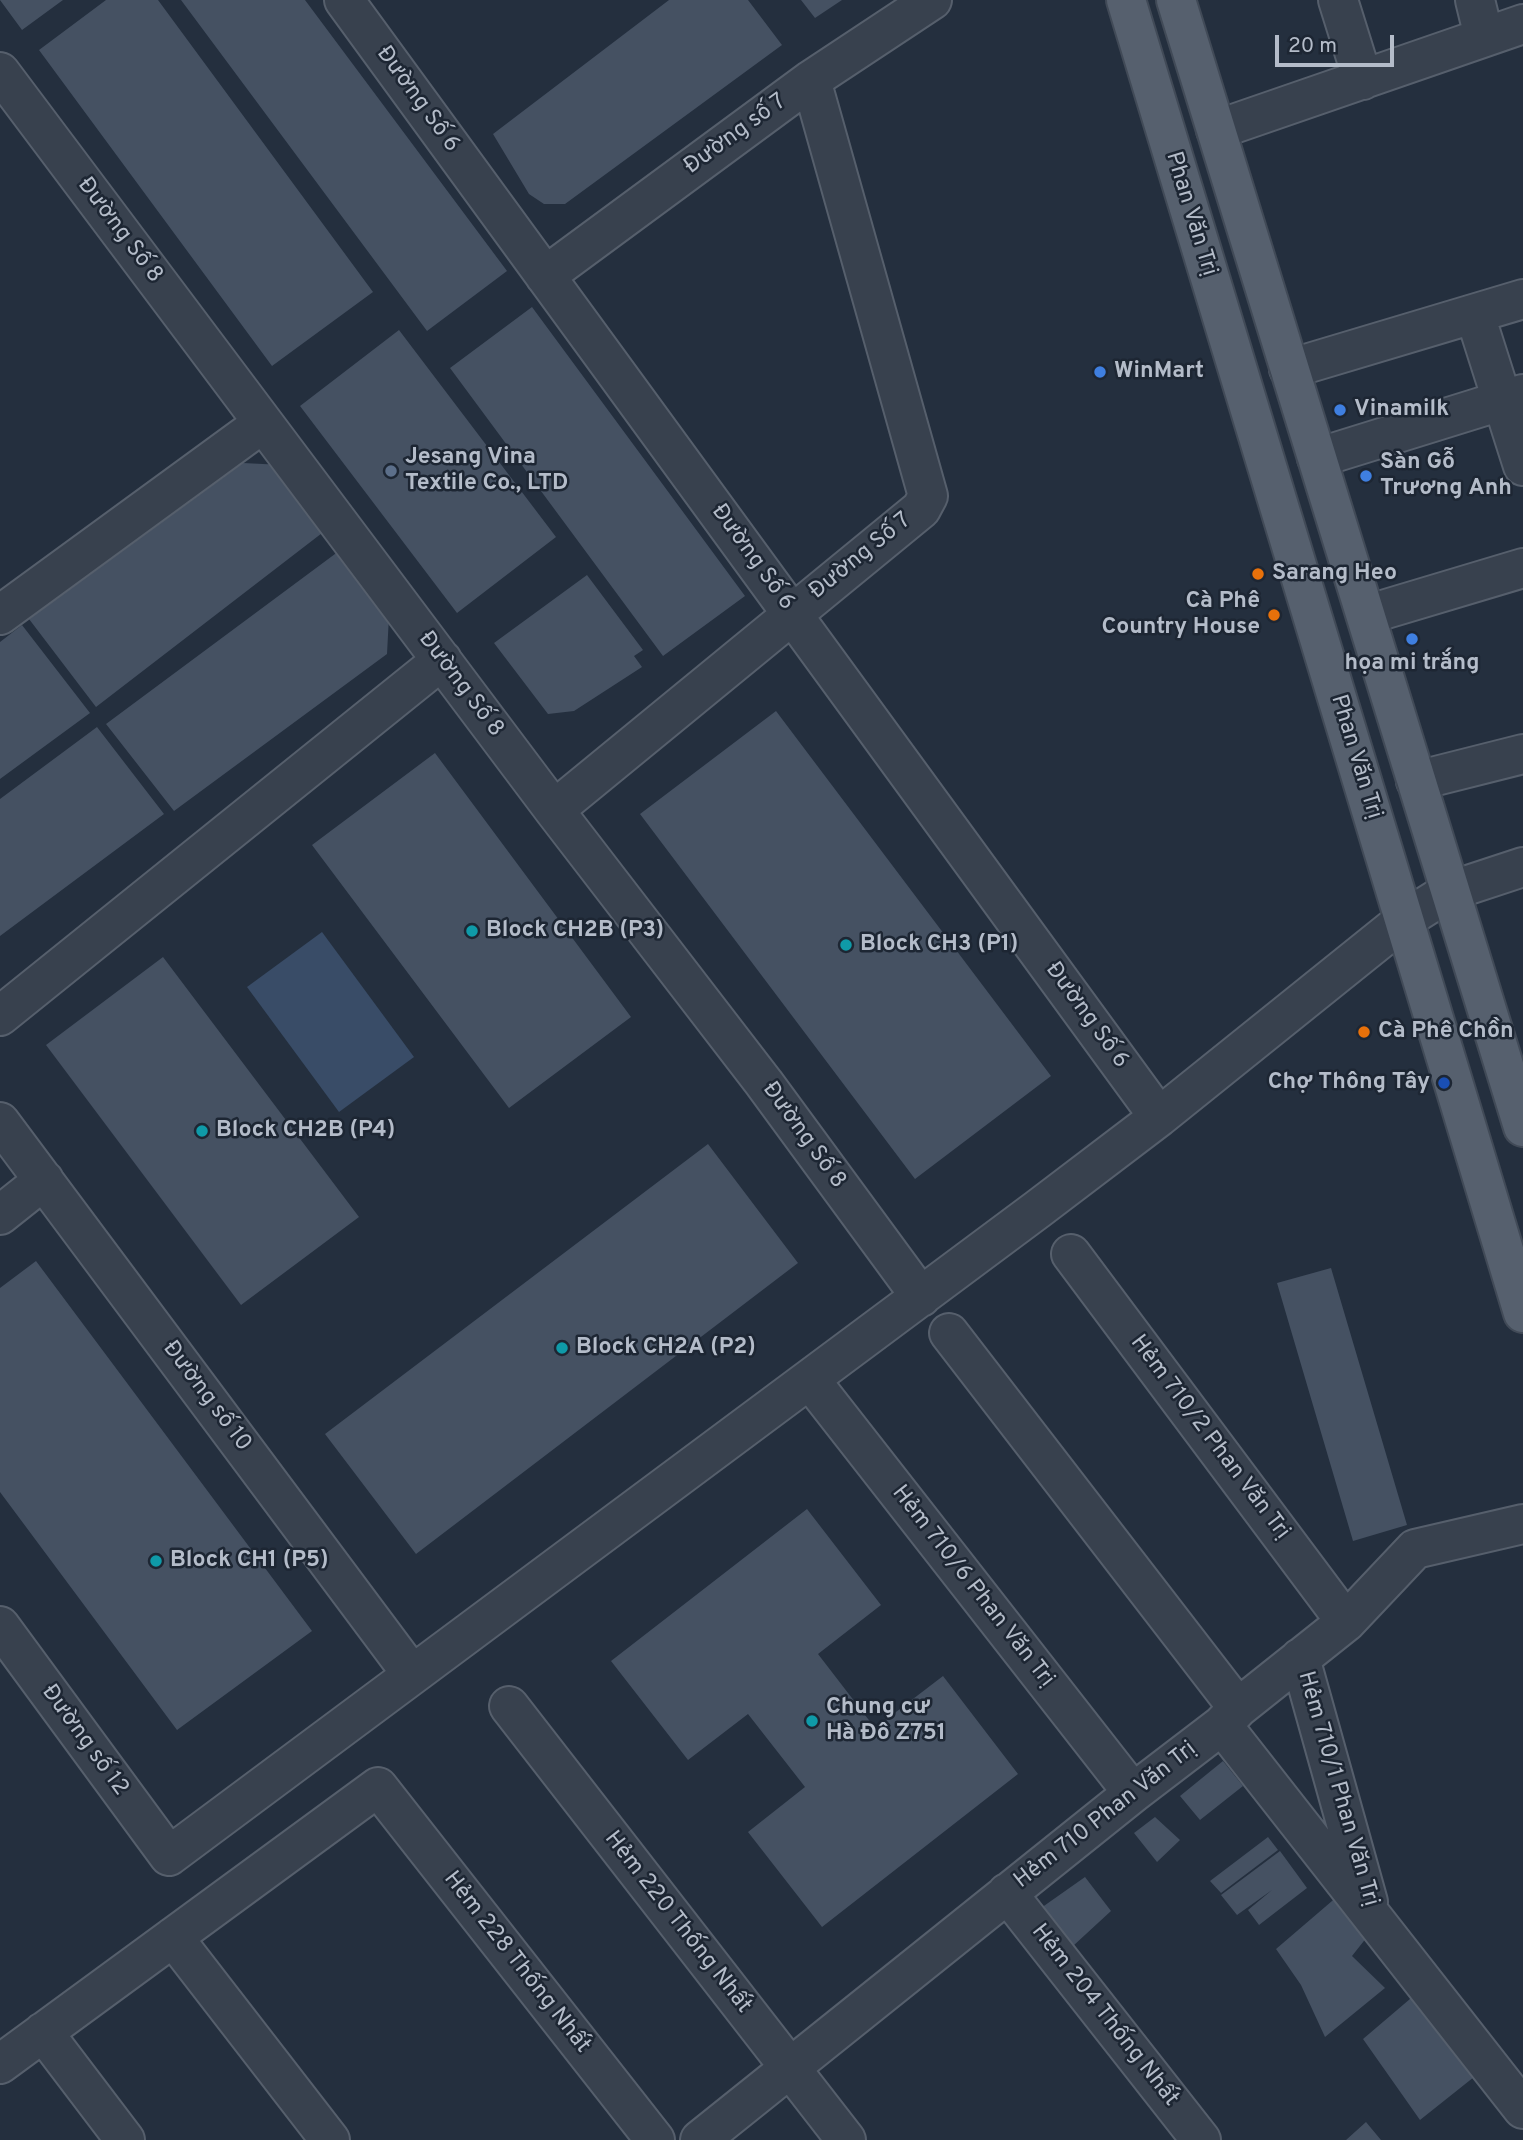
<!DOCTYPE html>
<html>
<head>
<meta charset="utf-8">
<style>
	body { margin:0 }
	#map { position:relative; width:1523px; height:2140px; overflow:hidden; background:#242f3e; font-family:Overpass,sans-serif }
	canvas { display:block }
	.scale { position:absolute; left:1275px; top:35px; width:119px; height:32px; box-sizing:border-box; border:4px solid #b4bcc9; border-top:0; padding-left:9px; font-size:21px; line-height:24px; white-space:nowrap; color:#b4bcc9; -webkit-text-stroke:5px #1d2633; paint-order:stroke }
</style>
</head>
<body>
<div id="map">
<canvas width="1523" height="2140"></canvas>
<div class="scale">20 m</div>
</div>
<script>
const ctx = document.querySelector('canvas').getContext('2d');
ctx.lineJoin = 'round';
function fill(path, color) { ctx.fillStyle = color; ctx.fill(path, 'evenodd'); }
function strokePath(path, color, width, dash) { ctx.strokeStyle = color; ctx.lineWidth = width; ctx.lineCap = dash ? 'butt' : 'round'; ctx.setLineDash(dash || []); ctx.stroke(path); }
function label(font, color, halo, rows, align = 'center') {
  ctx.font = font + ' Overpass,sans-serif'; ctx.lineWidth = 5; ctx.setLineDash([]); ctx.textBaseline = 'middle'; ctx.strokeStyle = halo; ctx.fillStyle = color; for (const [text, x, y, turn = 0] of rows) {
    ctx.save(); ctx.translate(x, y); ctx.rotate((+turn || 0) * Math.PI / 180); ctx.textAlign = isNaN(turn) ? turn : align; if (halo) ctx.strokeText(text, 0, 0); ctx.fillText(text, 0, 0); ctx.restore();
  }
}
fill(new Path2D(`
	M322,932l92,125 -75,55 -92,-125z`), '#394c67');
fill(new Path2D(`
	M0,0h63l-41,30z
	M106,0h52l215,292 -101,74 -233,-316z
	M181,0h124l202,271 -80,60z
	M669,0h79l34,45 -217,159h-21l-15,-10 -36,-60z
	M801,0h41l-27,18z
	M532,307l213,289 -82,60 -213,-288z
	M399,330l157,207 -99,76 -157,-207z
	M243,463l40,2 43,65 -230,177 -67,-88z
	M339,551l50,65 -2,38 -213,157 -68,-87z
	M587,575l56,75 -9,6 8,11 -68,44 -26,3 -54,-71z
	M22,625l68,88 -90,66v-137z
	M776,711l275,365 -136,103 -275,-365z
	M97,727l67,87 -164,122v-137z
	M435,753l196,264 -122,91 -197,-263z
	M163,957l196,260 -118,88 -195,-260z
	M708,1144l90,119 -382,291 -91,-120z
	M36,1261l276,370 -135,99 -177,-238v-204z
	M1331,1268l76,257 -54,16 -76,-258z
	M807,1509l74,96 -63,49 57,74 68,-52 75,98 -196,153 -74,-95 57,-45 -57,-73 -60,46 -77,-99z
	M1223,1761l20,25 -43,34 -20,-24z
	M1155,1817l25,23 -23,22 -23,-29z
	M1268,1837l10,13 -57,43 -11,-12z
	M1280,1851l27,37 -48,37 -11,-15 24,-20 -35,25 -16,-20z
	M1085,1877l26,34 -38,35 -32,-38z
	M1339,1895l28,42 -15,19 33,32 -60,49 -24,-52 -25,-36z
	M1417,1993l57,84 -54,43 -57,-81z
	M1366,2122l15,18h-35z`), '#455162');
const minor = new Path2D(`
	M344,0l815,1117
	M1338,0l25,80
	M1475,0l9,37
	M0,72l554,738 210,273 157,214
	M1216,130l307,-106
	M545,276l266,-196 121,-80
	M1475,315l48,151
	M1289,369l234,-70
	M1317,458l206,-64
	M0,615l263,-192
	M1366,615l157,-47
	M1416,781l107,-27
	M554,810l367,-301 7,-13 -117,-416
	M0,1016l442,-356
	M0,1122l411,551
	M0,1215l44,-35
	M1071,1254l275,368
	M949,1333l289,375
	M811,1381l322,412
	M0,1626l169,230 869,-647 121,-92 245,-197 46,-29 73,-24
	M1300,1658l68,244
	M509,1706l337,434
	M1222,1725l301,384
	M1007,1893l194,247
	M173,1937l157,203
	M43,2032l82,108
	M0,2064l378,-277 277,353
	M700,2140l433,-347 89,-68 16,-17 108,-86 69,-73 108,-25`);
const major = new Path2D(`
	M1126,0l397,1313
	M1176,0l347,1127`);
strokePath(minor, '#565f6c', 42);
strokePath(major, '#414a57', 42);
strokePath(minor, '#38414e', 38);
strokePath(major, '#56606e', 38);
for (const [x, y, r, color] of [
	[1100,372,7,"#3f7fe0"],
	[1340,410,7,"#3f7fe0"],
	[391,471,7,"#5c6f8a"],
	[1366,476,7,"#3f7fe0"],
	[1258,574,7,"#e8710a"],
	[1274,615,7,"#e8710a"],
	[1412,639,7,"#3f7fe0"],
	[472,931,7,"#0f9aa8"],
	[846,945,7,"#0f9aa8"],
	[1364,1032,7,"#e8710a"],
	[1444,1083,7,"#1a4fb4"],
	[202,1131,7,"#0f9aa8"],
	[562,1348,7,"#0f9aa8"],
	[156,1561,7,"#0f9aa8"],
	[812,1721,7,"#0f9aa8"]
]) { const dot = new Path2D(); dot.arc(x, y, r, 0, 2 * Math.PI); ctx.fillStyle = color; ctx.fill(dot); strokePath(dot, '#1d2633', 2.5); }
label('23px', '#b4bcc9', '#1d2633', [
	["Đường Số 6",417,100,54],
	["Đường số 7",736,135,-36],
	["Phan Văn Trị",1190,214,73],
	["Đường Số 8",119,231,53],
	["Đường Số 7",861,557,-39],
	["Đường Số 6",752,558,54],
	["Đường Số 8",460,685,53],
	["Phan Văn Trị",1355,757,73],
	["Đường Số 6",1086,1016,54],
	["Đường Số 8",803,1136,54],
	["Đường số 10",206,1397,53],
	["Hẻm 710/2 Phan Văn Trị",1209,1438,53],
	["Hẻm 710/6 Phan Văn Trị",972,1587,52],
	["Đường số 12",84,1741,54],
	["Hẻm 710/1 Phan Văn Trị",1337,1789,74],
	["Hẻm 710 Phan Văn Trị",1106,1816,-38],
	["Hẻm 220 Thống Nhất",677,1923,52],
	["Hẻm 228 Thống Nhất",516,1963,52],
	["Hẻm 204 Thống Nhất",1104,2016,52]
]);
label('bold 23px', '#b4bcc9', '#1d2633', [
	["WinMart",1114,372],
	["Vinamilk",1354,410],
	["Jesang Vina",405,458],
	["Textile Co., LTD",405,484],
	["Sàn Gỗ",1380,463],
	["Trương Anh",1380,489],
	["Sarang Heo",1272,574],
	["Cà Phê",1260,602,"right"],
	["Country House",1260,628,"right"],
	["họa mi trắng",1412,664,"center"],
	["Block CH2B (P3)",486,931],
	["Block CH3 (P1)",860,945],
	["Cà Phê Chồn",1378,1032],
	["Chợ Thông Tây",1430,1083,"right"],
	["Block CH2B (P4)",216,1131],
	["Block CH2A (P2)",576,1348],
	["Block CH1 (P5)",170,1561],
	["Chung cư",826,1708],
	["Hà Đô Z751",826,1734]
], 'left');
</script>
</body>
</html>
